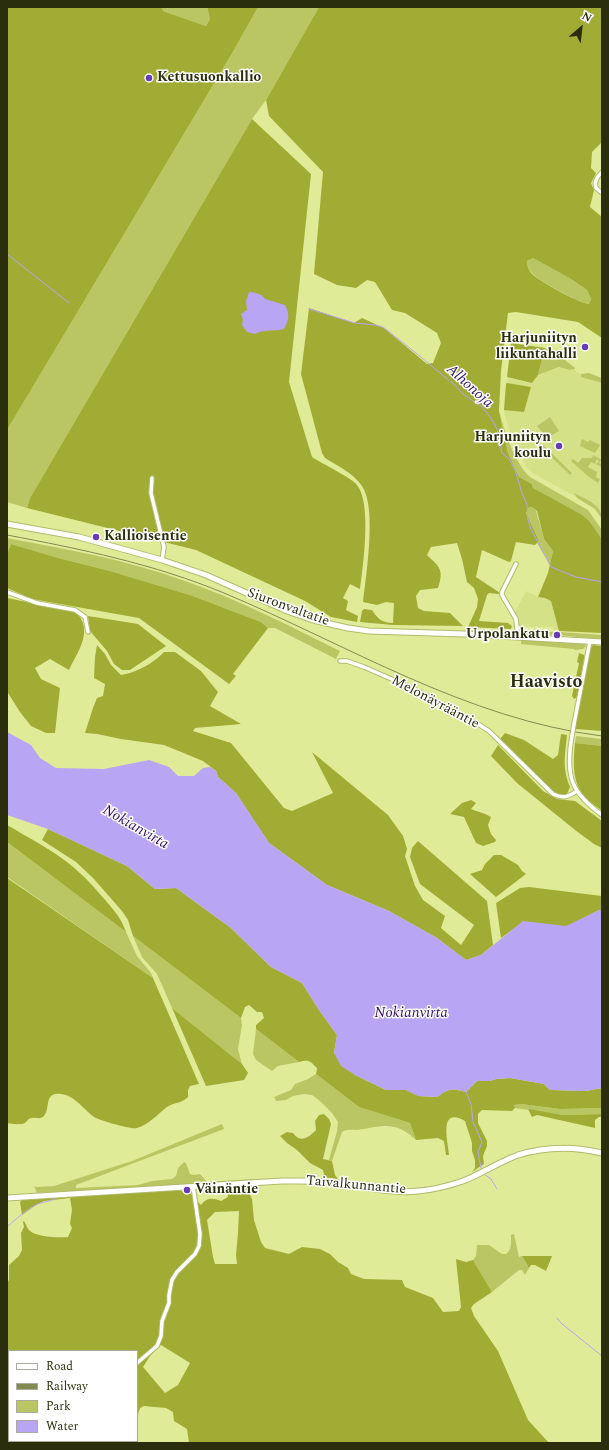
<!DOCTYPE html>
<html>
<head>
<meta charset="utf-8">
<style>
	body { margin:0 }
	#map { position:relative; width:609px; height:1450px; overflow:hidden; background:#e0eb98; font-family:Spectral,serif }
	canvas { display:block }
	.frame { position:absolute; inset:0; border:8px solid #2a2e0c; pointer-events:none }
	.legend { position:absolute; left:8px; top:1350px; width:130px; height:92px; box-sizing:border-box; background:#fff; border:1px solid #aaab9e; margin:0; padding:5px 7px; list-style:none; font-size:12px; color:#2a2e0c }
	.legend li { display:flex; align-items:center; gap:8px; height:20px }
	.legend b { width:20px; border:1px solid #aaab9e }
	.north { position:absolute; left:561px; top:8px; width:40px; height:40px; -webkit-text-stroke:3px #fff; paint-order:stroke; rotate:28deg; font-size:11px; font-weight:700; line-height:16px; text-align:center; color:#2a2e0c }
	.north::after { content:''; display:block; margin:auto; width:14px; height:18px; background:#2a2e0c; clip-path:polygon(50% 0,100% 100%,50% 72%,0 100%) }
</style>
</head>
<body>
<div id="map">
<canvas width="609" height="1450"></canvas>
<div class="frame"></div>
<ul class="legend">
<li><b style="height:5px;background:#fff"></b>Road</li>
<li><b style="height:5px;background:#828a50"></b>Railway</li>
<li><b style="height:11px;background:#bac664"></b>Park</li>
<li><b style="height:11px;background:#b8a5f4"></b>Water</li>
</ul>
<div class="north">N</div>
</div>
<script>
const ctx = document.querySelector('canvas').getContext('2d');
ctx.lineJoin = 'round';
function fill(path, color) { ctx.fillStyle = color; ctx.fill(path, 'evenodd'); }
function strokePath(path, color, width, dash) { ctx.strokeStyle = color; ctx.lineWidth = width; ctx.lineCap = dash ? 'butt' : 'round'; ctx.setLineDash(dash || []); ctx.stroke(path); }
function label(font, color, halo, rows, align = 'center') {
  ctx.font = font + ' Spectral,serif'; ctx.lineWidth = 3; ctx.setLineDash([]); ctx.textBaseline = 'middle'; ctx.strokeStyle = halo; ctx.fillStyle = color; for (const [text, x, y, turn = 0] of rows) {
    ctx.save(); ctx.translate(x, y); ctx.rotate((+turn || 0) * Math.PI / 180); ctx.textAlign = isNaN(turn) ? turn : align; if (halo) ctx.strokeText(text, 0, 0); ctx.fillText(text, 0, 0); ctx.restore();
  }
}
fill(new Path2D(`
	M561,367l9,3h4l7,4 1,3 20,6v136l-10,-13 -59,-33 -7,-6 -16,-35 -4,-13 -2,-9 2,-26 2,-6 24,5 6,-8z
	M526,591l12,6 7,1 6,3 8,30 -5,-1 -1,-3h-28l-2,3 -4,-1 -5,-15z`), '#d5e186');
fill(new Path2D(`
	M162,7h45l3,12 -4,7 -43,-15z
	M258,7h61l-53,93 -14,19 -222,379 -3,10 -20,-6v-72l227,-380z
	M533,258l38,21 16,11 4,9 -2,5c-13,-3 -49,-22 -58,-32 -3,-3 -4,-7 -4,-11z
	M545,348l12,2 7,6 1,4 9,7 1,2 -5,1 -11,-3 -21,8z
	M589,373l13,5v5l-21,-6v-3z
	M499,410c5,20 16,54 31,67l58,33 14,20v9l-12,-17 -57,-34 -1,-4 -13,-7 -11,-24z
	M550,417l9,14 -12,7 -10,-12z
	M582,439l6,3 2,-2 10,5 -5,8 -15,-7z
	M543,445l29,28 -2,2 -29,-28z
	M593,455l9,5v2l-2,-1 -1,2 3,1v3l-6,-3 3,-3 -2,-2 -2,5 -4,-2 -3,5 9,5 -1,5 4,2 -2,4 -9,-6 -18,-16 2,-2 5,4 4,-5h10z
	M574,493c11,6 28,11 28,26l-7,-10 -18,-11z
	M529,507h4l3,4 8,28 9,12 -3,14 -13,-22 2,-2 -13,-28z
	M7,538c60,11 120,22 178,43 53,18 104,45 155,70l-4,8 -61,-31h-7l-7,-6 -71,-27 -80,-24 -48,-12 -51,-15 -4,10z
	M520,631l37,1v2l-11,2 -22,-1z
	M559,632l43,3v4l-25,-2 -18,-2z
	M521,639l64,4 1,3 -3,3 -8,1 -1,-1 -53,-5z
	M576,736l26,3v7l-27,-3z
	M7,842l119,90 11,24 14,17 2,5 -146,-101z
	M133,936l108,82 1,7 -4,24 4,15 -70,-56 -15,-34 -15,-17z
	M256,1029l43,33 -21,4 -6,5 -16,-11 -3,-6z
	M316,1074l43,33 51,16 6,17c-21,-20 -33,-14 -59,-10 -6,0 -10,-1 -15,2l-10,29 -3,-1 8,-29 1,-9 -6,-9 -12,-12 -8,-6 -8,-1 -11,2 -7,4 -10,1 -2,-4 17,-7 4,-6 13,-5z
	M521,1104l39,5 42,-1v6l-39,1 -48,-7 -1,-3z
	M222,1124l2,5 -148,56v3l62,-3 14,-4 20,-2 4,-3 2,-8 6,-6 2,1 4,11 4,1 6,-1 7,8 46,-3v2l-1,1 -215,11 -3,-7 2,1 18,-1 78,-25z
	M514,1234l5,23 3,-1 7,12 -4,7 -3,-5h-3l-27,22 -19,-32 3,-4 1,-11h12l13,9h4c6,-4 5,-12 5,-19z`), '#bac664');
fill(new Path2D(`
	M7,7h155l1,4 43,15 4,-7 -3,-12h51l-24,43 -227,380z
	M319,7h283v135l-10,10 -1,16 5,5 -5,10 3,7 -4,17 12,10v121l-24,-16 -62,-10 -8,1 -7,58 -2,40 9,42 11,24 13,7 1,4 49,27 8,7 12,17v94l-43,-2 -8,-30 -6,-3 -7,-1 10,-24 5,-22 -9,-12 -7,-28 -5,-4h-3l-3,6 13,28 -4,4 -19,-3 -5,19 -2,1 -27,-12 -6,27 24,16 -2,1 -9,-1 -2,2 -8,26 29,2 4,3 -1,3 -43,-2 9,-20 1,-8 -4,-11 -7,-6 -5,-23 -5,-16 -26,4 -4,8c13,12 17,15 11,33l-18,2 -4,6 2,12 6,3 26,2 13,13 -70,-1 -33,-3 2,-11 2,-2 8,1c6,9 10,13 21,13l1,-20 -8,-1 -9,3 -14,-3c3,-27 14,-94 -1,-116 -9,-13 -24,-20 -37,-28l-3,-5 -21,-79 8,-66 45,15 8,-5c8,3 14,7 22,10l43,36 6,-1 8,-20 -4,-10 -32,-20 -13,-3 -17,-28 -8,-2 -11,8 -19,-3 -23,-11 9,-102 -54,-56 -3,-16zM533,258l38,21 16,11 4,9 -2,5c-12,-2 -49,-22 -58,-31 -3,-4 -4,-8 -4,-12z
	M252,119l59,55 -22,208 23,75c9,6 40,21 45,28 15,18 6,81 3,104l-10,-5 -7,14 5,3 -2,9 12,6 -1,6 -26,-5 -26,-16 -109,-51 -169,-42 3,-10z
	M511,343l34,5 -7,27 -6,8 -25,-6z
	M507,383l24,4 -7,25 -20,-2 2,-26z
	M11,544l51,15 48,12 80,24 71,27 7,6 -35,46 3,2 -7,8 -90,-66 -107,-19 -25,-11v-34z
	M7,598l69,14c18,19 2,39 -7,58l-19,-11 -15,9 6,11 19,9 -5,45h-9l-15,-7 -11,-14 -12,-19z
	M88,616l50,8 28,22 -36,24h-8l-8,-6 -7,-13 -17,-20z
	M97,645l8,9 6,11 10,10c3,-1 6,-1 9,-2 12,-4 26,-12 34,-21h11l26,19 17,21 -8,14 31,18 -46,4 -2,3 38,12 53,65 8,3 41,-18 -21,-41 76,63 15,21 4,13 -2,7 10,30 8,14 22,16 -4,12 20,17 13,-20 -54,-41 -10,-27 2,-9 6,-7 69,60 6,44 -12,10 -15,5 -29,-22 -48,-27 -62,-26 -58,-42 -33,-50 -18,-16 -2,-6 -13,-10 -39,-16 -43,-6 -24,-5 -12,-1 8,-25 4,-10 6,-2 2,-12 -11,-6 1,-21z
	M593,645l9,1v85l-27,-2 15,-81z
	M579,653l5,2v4l-7,38 -3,2 -2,-3 7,-33 -2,-1z
	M505,733l19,7 29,19 5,-4 3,-21 6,1c-2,20 -5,33 3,52l-3,7 -7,1 -12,-7 -48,-49z
	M575,743l27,3v65c-5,-4 -11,-8 -15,-12 -15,-14 -14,-36 -12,-56z
	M498,745l45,46 14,8 18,2 27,20v27l-8,-4 -19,-14 -58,-47 -26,-27z
	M471,800l5,3 -5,6c7,3 14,4 20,8l-3,8 3,9 5,6 -1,2 -12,4 -7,-3 -12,-26 -14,-3 12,-11z
	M7,825c22,13 46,25 65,41 12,10 24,23 34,35 9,10 16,19 20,31l-119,-90z
	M48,829l79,37 28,23 21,-1 55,40 40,39 31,16 17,27 18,25 -3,18 21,22 31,15h20l13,6 18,1c12,-9 15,-9 29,-5l11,-11h13l6,-2 14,-1 34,6 6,6 36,1 16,-3v20l-42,1 -39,-5 -7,1 1,3 -3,3 -30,-1 -4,4v9l9,18v5l-4,10 1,8 -12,8 3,-4v-8l-3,-9v-8l-7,-22c-27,-15 -17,20 -16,34h-3l-2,-14 -6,-3 -22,2 -6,-17 -51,-16 -43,-33 1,-6c-7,-7 -8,-9 -18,-6l-43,-33v-4l8,-7 -2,-6h-5l-8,-7 -4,2 -4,11 -108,-82 -5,-16 -6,-9 -29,-33 -17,-16 -34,-22z
	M494,855h7l17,10 4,6 4,3 -30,23 -26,-23 12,-4 3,-6z
	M7,878l146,100 46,106 -9,2 -2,4v7c-7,7 -14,5 -21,10 -9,7 -19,18 -30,21 -4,2 -39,-8 -43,-11 -11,-8 -22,-25 -38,-23 -11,1 -6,15 -12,22 -4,4 -7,1 -12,2 -3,0 -5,3 -7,5 -4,2 -14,1 -18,0z
	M529,887l73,9v15l-3,-1 -33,17 -43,-5 -22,16 -5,-35 24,-15z
	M172,1008l70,56 6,9 -4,7 -38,6z
	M528,1109l35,6 39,-1v3h-3l-4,3v8l-58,-13 -5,2z
	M324,1114l5,5 2,5 -8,35 9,2 3,14 3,4 -16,-2 2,-3 -1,-4 -13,-7 -13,-13 -10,-7 -7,-7 7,-4 6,1c8,11 16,4 23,-3l-1,-9 4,-6z
	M247,1188l5,11 2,21 7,22 4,6 24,6 13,-7 18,2 10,5 8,8 10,6 3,6 13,5 38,1 3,7 28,11 10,14 16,-1 2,-4 -5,-48 10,3 7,-2 19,32 -18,12 -3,4 3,8 24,35 30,69 21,23h-360l-2,-14 -13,-8 -1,-9 -7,-4 -22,-2c-7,2 -5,9 -7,14v-69h-128v90h105v2h-107v-160l2,-3v-15l10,-9 3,-6 -1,-17 3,-6 -1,-5 1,-1c2,3 3,7 5,9 6,7 30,8 39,7l4,-9 -2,-4 2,-14 -2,-12 -26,3 -8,4 -14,10 -2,-13 2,-2 155,-10 13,3 11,12c6,-8 12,-7 20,-4l7,-4 -1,-8zM239,1211l-1,22 -2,22 1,9h-22l-2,-7 -6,-37 8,-8zM161,1345l29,18 -12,22 -13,8 -22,-26 7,-11z
	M522,1256h30l-6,15 -11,-6h-4l-2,3z`), '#a1ac34');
fill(new Path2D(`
	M249,292c6,0 13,2 16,7l20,6c5,9 4,15 -1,24 -9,3 -21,0 -29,5l-8,-2 -5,-7 1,-5 -2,-6 6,-4 -1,-9z
	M7,732l24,13 9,13 16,10 48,1 45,-9 20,7 9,9h16l9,-8 7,-1 6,4 2,6 18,16 33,50 58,42 62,26 48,27 29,22 15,-5 42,-34 43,5 33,-16 3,1v177l-16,3 -36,-1 -6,-6 -34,-6 -14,1 -6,2h-13l-11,11c-14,-4 -17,-4 -29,5l-19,-1 -12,-6h-20l-31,-15 -14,-9 -7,-13 3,-18 -18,-25 -17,-27 -31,-16 -40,-39 -55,-40 -21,1 -28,-23 -79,-37 -41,-14z`), '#b8a5f4');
strokePath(new Path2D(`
	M7,254l62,49
	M309,309l46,14 20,2 8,2 28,22 45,37 7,8 19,13 9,11 6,11 5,24 7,6 6,11 7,23 5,11 1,16 3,9 20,38 25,10 26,5
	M466,1092l5,12 2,18 9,20 -4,10 3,16
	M484,1174l7,5 6,10
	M7,1227c9,-8 19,-17 29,-22 7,-4 16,-3 22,-8
	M557,1318l4,5 41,33`), '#b8a5f4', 1);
const street = new Path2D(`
	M602,172c-5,5 -8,9 -6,16l6,5
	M152,478l-1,15 13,54 -2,13
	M516,564l-14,28v3l14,24 2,18
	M7,592l30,11 38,7 10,7 3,15
	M340,661h7l17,6 48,21 66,36 11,7 64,63c10,5 15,3 24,-3
	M574,724l16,-83
	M571,742c-5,36 1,51 31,73
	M137,1363l20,-17 4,-10 1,-15 7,-18v-8l3,-15 5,-8 18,-18 4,-8 1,-12 -7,-48
	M41,1443l1,-2`);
const secondary = new Path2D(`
	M7,524l72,13 83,23 44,15 81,36 26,9 35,8 21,3 96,3 137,8
	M7,1198l275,-17c18,0 37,-1 55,2 27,3 53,11 81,8 15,-1 30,-5 45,-10 18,-7 36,-19 55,-26 29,-9 55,-9 84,-2`);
strokePath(street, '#b1bb6a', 5.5);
strokePath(secondary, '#b1bb6a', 7);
strokePath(street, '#fff', 3.5);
strokePath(secondary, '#fff', 5);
strokePath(new Path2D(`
	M7,535c74,14 147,29 217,58 124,52 242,126 378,143`), '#828a50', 1);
const streetBridge = new Path2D(`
	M571,742l3,-18`);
strokePath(streetBridge, '#b1bb6a', 5.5, []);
strokePath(streetBridge, '#fff', 3.5);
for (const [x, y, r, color] of [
	[149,78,4,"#663cb4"],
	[585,347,4,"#663cb4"],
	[559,446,4,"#663cb4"],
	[96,537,4,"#663cb4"],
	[557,635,4,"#663cb4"],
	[187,1190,4,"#663cb4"]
]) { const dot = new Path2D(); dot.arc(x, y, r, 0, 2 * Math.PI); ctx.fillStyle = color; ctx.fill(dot); strokePath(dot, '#fff', 1.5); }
label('bold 14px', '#2a2e0c', '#fff', [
	["Kettusuonkallio",157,78],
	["Harjuniityn",577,339,"right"],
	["liikuntahalli",577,355,"right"],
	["Harjuniityn",551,438,"right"],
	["koulu",551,454,"right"],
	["Kallioisentie",104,537],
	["Urpolankatu",549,635,"right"],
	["Väinäntie",195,1190]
], 'left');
label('14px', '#2a2e0c', '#fff', [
	["Siuronvaltatie",288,608,20],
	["Melonäyrääntie",435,703,28],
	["Taivalkunnantie",356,1186,5]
]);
label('italic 15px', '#341167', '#fff', [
	["Alhonoja",469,387,42],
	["Nokianvirta",135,828,30],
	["Nokianvirta",411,1014]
]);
label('bold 18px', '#2a2e0c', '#fff', [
	["Haavisto",546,683]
]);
</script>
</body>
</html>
